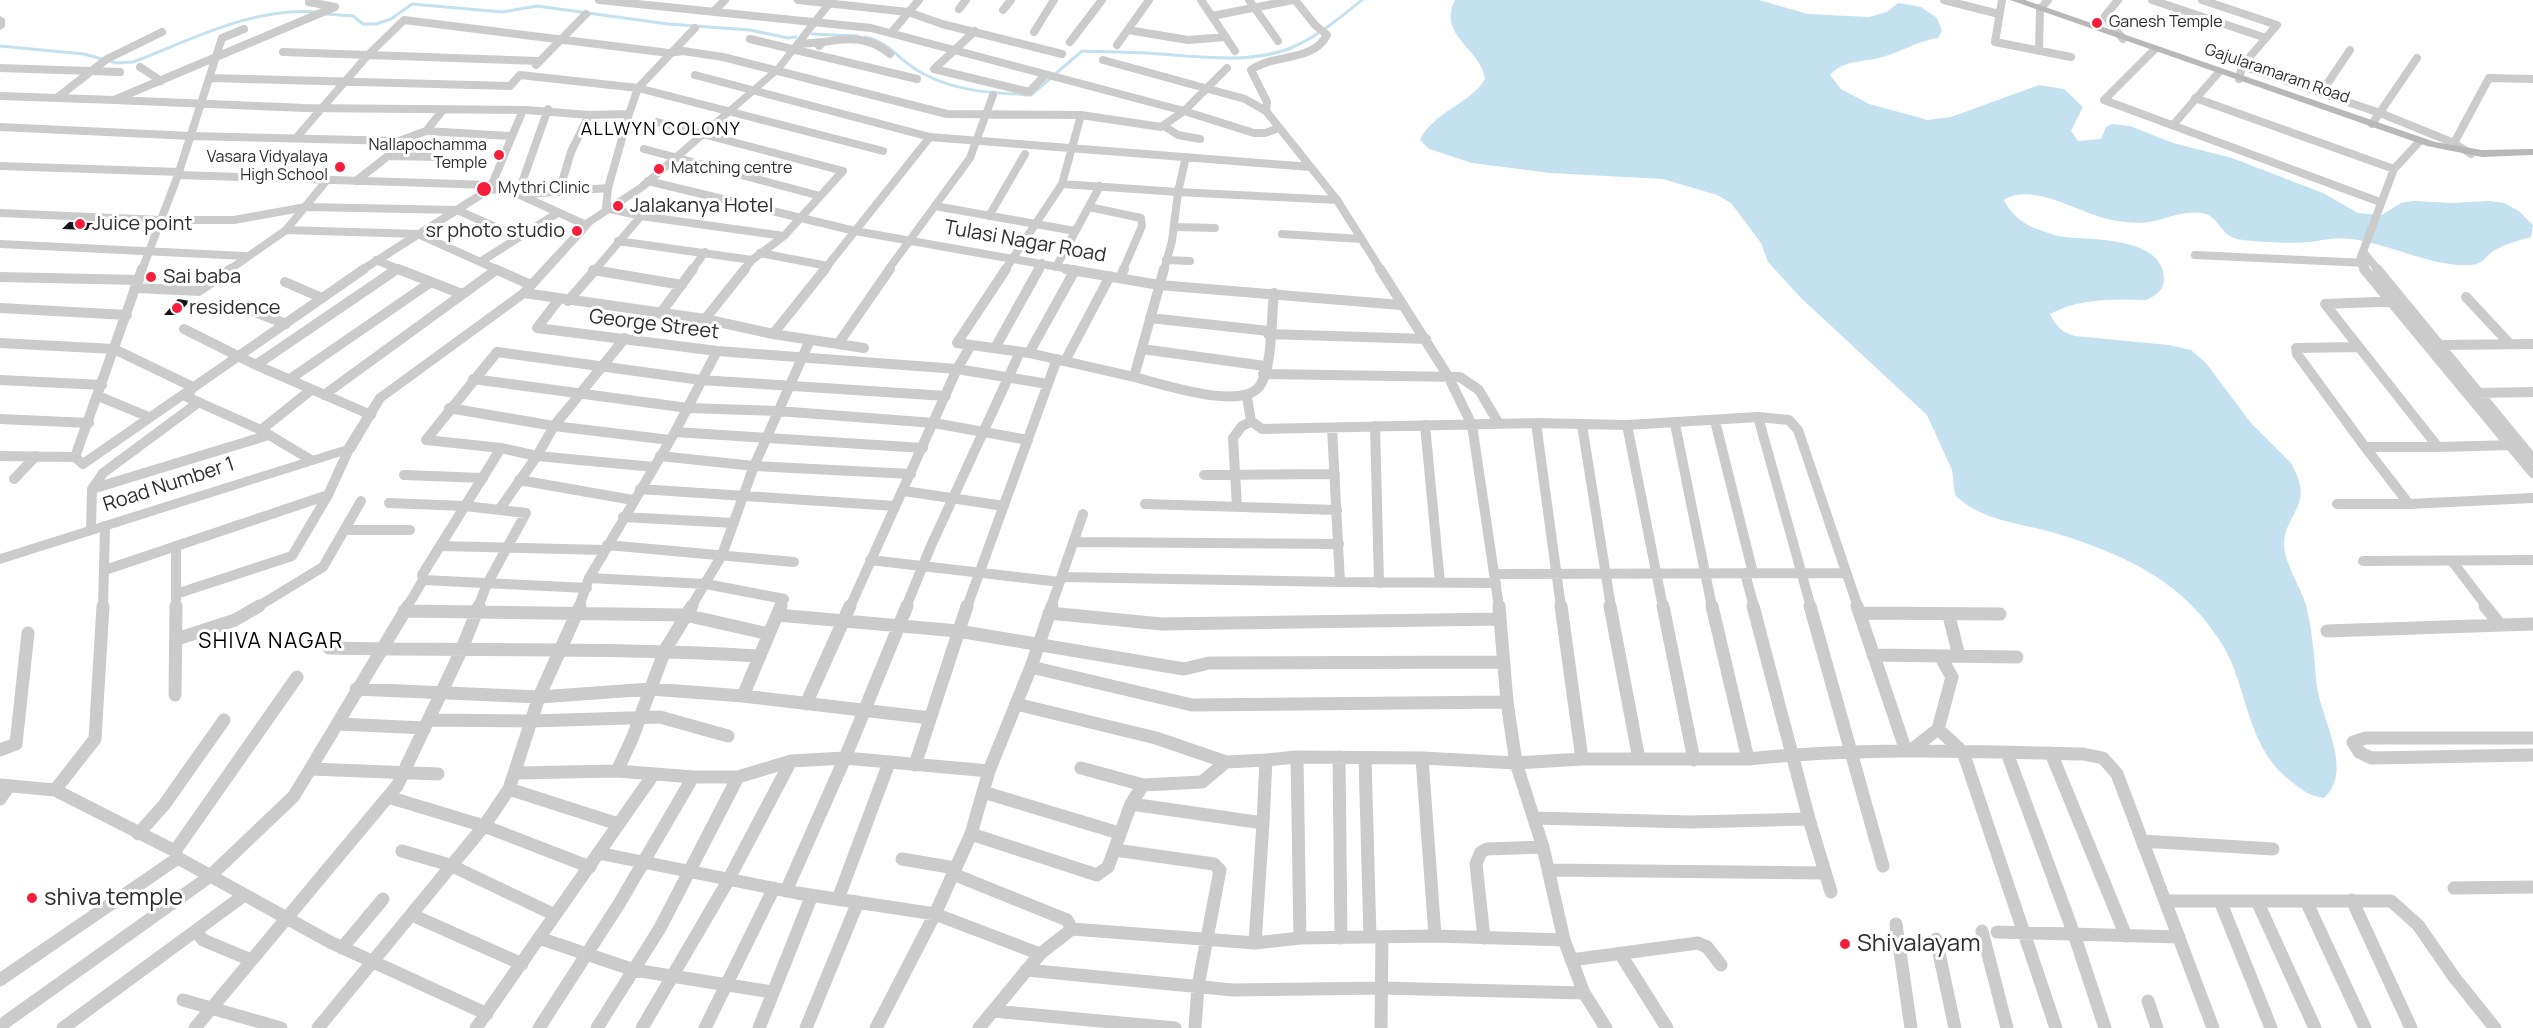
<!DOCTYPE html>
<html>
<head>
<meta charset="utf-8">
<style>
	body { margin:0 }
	canvas { display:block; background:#fff }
</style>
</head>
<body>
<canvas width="2533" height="1028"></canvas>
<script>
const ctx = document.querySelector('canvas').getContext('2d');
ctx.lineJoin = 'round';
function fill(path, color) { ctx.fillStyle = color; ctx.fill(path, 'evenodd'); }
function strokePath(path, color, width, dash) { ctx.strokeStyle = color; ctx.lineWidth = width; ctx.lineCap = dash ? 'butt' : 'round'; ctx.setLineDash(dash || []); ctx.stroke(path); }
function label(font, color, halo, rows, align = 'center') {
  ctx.font = font + ' Manrope,sans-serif'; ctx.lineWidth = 6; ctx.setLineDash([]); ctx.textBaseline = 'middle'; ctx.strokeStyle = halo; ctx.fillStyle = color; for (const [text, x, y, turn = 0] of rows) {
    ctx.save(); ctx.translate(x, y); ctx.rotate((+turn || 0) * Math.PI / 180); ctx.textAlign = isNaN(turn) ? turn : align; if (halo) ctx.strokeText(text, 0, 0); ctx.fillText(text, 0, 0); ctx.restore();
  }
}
fill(new Path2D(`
	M1455,0h304l49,14 61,3 18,-5 11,-9 23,4 16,11 5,13 -4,7c-21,3 -35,13 -55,19 -17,5 -41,3 -53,18l11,14 28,15 59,16 23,-3 88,-32 25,4 19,18 -12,24 7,10 23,-2 5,-12 6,-3 18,2 43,17 59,15 91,35 35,20 24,2 19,-12 13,-2 37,2 39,-2 14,2 15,8 14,14 -2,12c-11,3 -23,6 -34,12 -11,5 -12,15 -26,16 -41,2 -80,-21 -120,-26 -15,-2 -27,1 -41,3 -14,2 -58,0 -73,-3 -17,-4 -18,-23 -35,-26 -20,-3 -35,6 -53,9 -12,2 -25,0 -37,-2 -30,-5 -79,-39 -108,-20 6,13 17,22 30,28 10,3 20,8 31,9 29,3 101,0 99,44 -1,10 -9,15 -18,19 -32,-1 -66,-2 -96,14 6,12 11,18 25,22l94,9 22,5 15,13 45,60 40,40c25,43 -6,49 -7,82 0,17 17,43 22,60 6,24 8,48 10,73 2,39 40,91 8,120 -14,-2 -21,-7 -32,-16 -41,-30 -43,-79 -62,-123 -10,-21 -26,-42 -43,-58 -35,-34 -86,-54 -132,-68 -35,-10 -74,-12 -100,-38l-3,-25 -25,-55 -126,-117 -33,-36 -7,-19 -30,-40 -14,-8 -54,-16 -113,-6 -78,-10 -43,-14 -9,-9c14,-29 49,-35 65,-61 -4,-31 -48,-43 -30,-79z`), '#c4e1ef');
strokePath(new Path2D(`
	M326,14l27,2 10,8h13l15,-5 21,-15 90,8 35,-6 131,18 82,6 38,8 8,-1
	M812,34l46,2
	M865,37c25,5 34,24 57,36 34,19 72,20 109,22l51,-44c26,1 53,1 79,3 41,3 93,10 132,-7 25,-11 48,-30 69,-47
	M0,46l84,8 32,9 17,-1c61,-23 118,-55 185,-50`), '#c4e1ef', 3);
fill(new Path2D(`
	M69,222l24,1 -6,7 -25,-1z
	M178,299l12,2 -13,14h-13z`), '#151515');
strokePath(new Path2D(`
	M599,0l272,28 313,83 43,-43
	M798,0l110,12 34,12 120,30
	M1201,0l34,51
	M1249,0l29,41
	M1944,0l55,14
	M2002,0l-7,42 76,15
	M2118,0l-13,16 18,23
	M2152,0l114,38
	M2202,0l75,25 -35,41 -3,13
	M309,2l26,5 -221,93 191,8 221,2 63,5
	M959,9l7,-9
	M1003,10l8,-10
	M714,11l11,-11
	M1212,16l81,-16
	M1128,30l60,10 38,-3
	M975,31l-41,38 95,23 16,-17
	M1034,32l20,-32
	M891,33l28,-33
	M750,39l167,40
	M824,42c25,-5 46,-5 66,12
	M1070,42l32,-42
	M799,44l25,-2 -5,4
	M1117,45l32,-45
	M2154,50l-50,50 276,102
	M2039,51l1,-42 8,-9
	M283,52l85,3 36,-35 265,33 14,-2 40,6 224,57 134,1 80,12 23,-16 70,22h11l14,-5
	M1103,60l142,39 21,12 71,89 44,70
	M536,65l50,-51
	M2242,66l138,47 74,30 17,11
	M140,67l21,14
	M0,68l120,4
	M695,75l235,62 380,30
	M209,78l301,8 10,-11 118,13 245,63
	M2321,93l29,-43
	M0,96l114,4
	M58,97l49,-38 55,-27
	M2195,98l199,71
	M548,109l-30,85 68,31
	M1266,111l1,-9 -16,-32c23,-17 61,-7 76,-35l-12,-10 -20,-25
	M657,122l186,49 -59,65 -32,24
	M2372,124l45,-66
	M2173,125l46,-53
	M1164,126l14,9 22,4
	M0,127l191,9 208,5 27,-10 84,5
	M426,131l17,-21
	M296,138l72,-83 171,6
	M399,141l-11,15 53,1
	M2454,143l35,-65 44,1
	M644,149l176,47
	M1186,157l-8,35 159,8
	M0,166l179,6
	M178,175l312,10
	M356,181l32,-25
	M648,181l207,50 220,39
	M1062,184l116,8 -6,49 -8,29
	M608,188l21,-74
	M490,189l33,-79
	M559,192l12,-40 18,-37 40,-1 9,-26 57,-60
	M935,206l140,25
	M1089,207l52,11 1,8 -19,44
	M0,213l161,7h73l72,-13 151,3 61,27
	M989,216l36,-62
	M1175,227l40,1
	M286,230l132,4 80,36
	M1282,234l79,5
	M618,241l134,19 -8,10
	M0,244l245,12
	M760,253l68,13
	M2364,253l14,17
	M2195,255l171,8
	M376,260l25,10
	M1166,260l24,1
	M480,262l76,-48
	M1056,267l44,-81
	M142,270l36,-95 44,-137 22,-9
	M229,270l57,-40 41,-50
	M362,270l128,-81 39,5 79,-6 -2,20 35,8 143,20
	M595,270l46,-54
	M692,270l13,-18
	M824,270l106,-133
	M888,270l82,-112 23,-63
	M1005,270l57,-86 19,-69
	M1038,270l4,-7
	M2366,270l-7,-8 35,-93 26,-28`), '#cbcbcb', 8);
strokePath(new Path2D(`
	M398,269l64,25
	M495,269l36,16
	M1006,269l-49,74 72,10 46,-83
	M1066,269l93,16 242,20
	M1380,269l68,107 24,49 27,182
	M2364,269l169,204
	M2377,269l156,190
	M593,270l89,15
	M0,277l139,3
	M1120,278l4,-9
	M285,282l37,16
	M137,288l62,3 32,-22
	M524,293l181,26 68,15 91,14
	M2466,297l44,47
	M568,301l28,-32
	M237,305l49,19
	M0,308l127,7
	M660,314l33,-45
	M1150,318l119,13
	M705,319l40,-50
	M537,328l180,23 240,18 91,15
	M537,328l22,-29
	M184,329l72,36 115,50
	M773,334l52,-65
	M1268,334l158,5
	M0,343l114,6 79,38 -6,10 74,33 50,30
	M838,344l52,-75
	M2437,345l96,-1
	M2358,347l-62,1 1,6 68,93
	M995,348l44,-79
	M1142,349l123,17
	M1029,353l105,24 30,-108
	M1065,361l45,-85
	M256,365l141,-96
	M1263,374l197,3 19,13 20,34
	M1134,377c25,6 111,36 127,7 12,-21 10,-66 13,-91
	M290,379l141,-97
	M473,379l215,29 90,3 156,12 94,17
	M0,380l102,5
	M2476,393l57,-1
	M324,395l172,-125
	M98,396l51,21
	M1247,397l4,24 11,8 274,-6 91,2 131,-8 31,3 9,10 60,177
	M449,408l105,18 116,14
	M1758,417l53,190
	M0,419l89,4
	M1715,421l38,152
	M1536,423l25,184
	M1675,424l37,183
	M1425,425l15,158
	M1582,425l29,182
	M1627,425l36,182
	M1375,426l4,157
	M261,430l50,-40
	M675,432l248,16
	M2438,447l76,-2
	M501,448l36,8 117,11
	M0,456l75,1 8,7 281,-195
	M660,456l94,10 157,8
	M75,457l67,-188
	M404,475l79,3
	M1204,475l131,-1
	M14,479l22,-23
	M519,480l114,20
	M92,489l177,-54
	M640,489l255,17
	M904,491l100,15
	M389,503l76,3 61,7 -39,71 -9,23
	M1145,504l192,6
	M2337,504h72l-44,-57h73l-113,-143 76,-3
	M2409,504l124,-6
	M1237,507l-4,-69 9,-12 9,-4
	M499,510l38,-54 17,-30 71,-88
	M623,517l111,6
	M91,530l1,-41 11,-16 96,-71
	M345,530h65
	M1074,542l265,2
	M607,545l187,17
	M441,546l163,4
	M870,560l190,22
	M2363,561l170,-1
	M2452,561l35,46
	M105,570l223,-75
	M1745,573l9,34
	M1496,574l349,-1
	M1062,577l278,5 -8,-154
	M589,578l117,6 78,15 -4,8
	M423,580l164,8
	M1340,582l156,1
	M176,594l116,-38 36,-61 21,-46
	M103,607l2,-81
	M176,607v-61
	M257,607l66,-40 38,-66
	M407,607l16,-27 -1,-5 79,-127 -75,-8 71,-88 204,28 245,16
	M579,607l10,-29 86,-146 42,-81
	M691,607l31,-52 32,-89 56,-126
	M850,607l107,-238 14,-24
	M906,607l24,-59 90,-196
	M967,607l90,-248
	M1051,607l32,-93`), '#cbcbcb', 10);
strokePath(new Path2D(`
	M781,606l-4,9 181,16 226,38 25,-6 295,-1
	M1499,606l8,96 9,61 27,84 21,93 20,53 22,35
	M1561,606l21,153
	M1610,606l29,153
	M1663,606l31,154
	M1753,606l56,213
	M1810,606l73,260
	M1857,606l49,145
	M2485,606l15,19
	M404,611l281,4 84,19
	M1049,613l113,11 338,-5
	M1859,613l141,1
	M1949,616l10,40
	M2327,631l206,-7
	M177,639l58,-19 24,-14
	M329,648c144,3 287,-1 431,8
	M1873,655l144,2
	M1940,656l12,21 -14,52 25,23 93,276
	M1031,667l161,38 315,-3
	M356,689l183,8 112,-8 92,7 187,22
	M175,695l1,-89
	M743,696l34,-81
	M806,704l44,-98
	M429,720l103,1 128,-4 68,19
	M338,724l87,4
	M2533,738h-167l-13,4 6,10 12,6 162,-3
	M0,750l16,-6 12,-111
	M1910,751l28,-22
	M2007,753l67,181 31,94
	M2051,753l75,183
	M1297,757l3,181
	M1339,757l2,181
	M1365,758l5,179
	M1422,758l13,178
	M1748,759c112,-12 223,-8 335,-5l20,4 14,16 96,254
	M1266,760l31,-3 125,1 94,5 66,-4h166l-36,-153
	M1226,762l40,-2 -3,63
	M915,765l52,-159
	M1081,768l62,17
	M311,769l127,5
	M617,771l15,-32 33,-89 27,-44
	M516,773l101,-2 76,6h45l53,-16 54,-3 144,13
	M0,785l55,5 120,61 3,7 152,84 157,72
	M509,789l109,35
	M55,790l40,-51 8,-133
	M983,792l136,41
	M388,797l96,29 106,41
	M0,799l9,-13
	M1131,804l132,19 -8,120
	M1534,818l157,4 118,-3 22,73
	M138,834l26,-29 60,-85
	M971,834l126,41 11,-8 23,-63 12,-19 59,-3 24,-20 -70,-24 -140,-34
	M2142,841l131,8
	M1115,850l99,14 6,6 -22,116 -3,42
	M175,851l122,-174
	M402,851l48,14 105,50
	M598,853l199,40 138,21 105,40
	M902,859l53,9
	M1549,870l276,3
	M953,874l114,46 5,9
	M2454,888l79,-1
	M786,891l59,-133 62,-152
	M838,899l51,-136
	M2352,900l59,128
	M2166,901h225l27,24 36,52 41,51
	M2220,901l51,127
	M2257,901l58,127
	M2306,901l59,127
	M412,915l110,49
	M1896,924l15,104
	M196,931l7,9 48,20
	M1982,931l25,97
	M1997,932l182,5
	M539,938l95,32 138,22
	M1484,938l-8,-74 5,-12 6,-3 56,-2
	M1936,939l19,89
	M342,948l41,-49
	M1621,955l46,73
	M1571,960l127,-17 9,4 14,18
	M1026,970l207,20 148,-2 203,5
	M0,980l178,-122
	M183,1000l98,28
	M2148,1001l9,27
	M993,1011l182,17
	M0,1026l209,-149 85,-81 114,-190
	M63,1028l180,-132
	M195,1028l202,-242 64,-135 18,-45
	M318,1028l166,-202 25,-37 30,-92 41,-91
	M476,1028l177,-253
	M539,1028l80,-124 74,-127
	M597,1028l63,-100 78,-151
	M642,1028l83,-142 66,-125
	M705,1028l69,-140
	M759,1028l53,-133
	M806,1028l52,-126
	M876,1028l59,-114 36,-80 18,-63 42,-104 21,-61
	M979,1028l61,-74 32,-25 183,14 45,-5 135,-2 129,4
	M1381,1028l1,-91`), '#cbcbcb', 13);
fill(new Path2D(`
	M827,0h10l-56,71 -135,118 -53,35 -65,72 -144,105 -30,51 -354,112v-10l344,-108 32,-51 144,-105 65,-70 53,-35 137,-118z
	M0,16l5,3v8l-5,3z`), '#cbcbcb');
fill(new Path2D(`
	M2010,0h15l410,142 47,8 51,-1v6l-51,2 -55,-11z`), '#b8b8b8');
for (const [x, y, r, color] of [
	[2097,23,6,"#f71e3d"],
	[499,155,6,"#f71e3d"],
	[340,167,6,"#f71e3d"],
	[659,169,6,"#f71e3d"],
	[484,189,8,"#f71e3d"],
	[618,206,6,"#f71e3d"],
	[80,224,6,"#f71e3d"],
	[577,231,6,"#f71e3d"],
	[151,277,6,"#f71e3d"],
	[177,308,6,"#f71e3d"],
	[32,898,6,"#f71e3d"],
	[1845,944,6,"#f71e3d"]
]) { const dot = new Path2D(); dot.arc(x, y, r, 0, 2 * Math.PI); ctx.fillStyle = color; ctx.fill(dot); strokePath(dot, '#fff', 2); }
label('16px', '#2e2e2e', '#fff', [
	["Ganesh Temple",2109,23],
	["Nallapochamma",487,146,"right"],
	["Temple",487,164,"right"],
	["Vasara Vidyalaya",328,158,"right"],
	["High School",328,176,"right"],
	["Matching centre",671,169],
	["Mythri Clinic",498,189]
], 'left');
label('16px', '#2e2e2e', '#fff', [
	["Gajularamaram Road",2277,74,19]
]);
ctx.letterSpacing = '1.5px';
label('18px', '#000', '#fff', [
	["ALLWYN COLONY",661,130]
]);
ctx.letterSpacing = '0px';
label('20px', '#2e2e2e', '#fff', [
	["Jalakanya Hotel",630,206],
	["Juice point",92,224],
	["sr photo studio",565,231,"right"],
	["Sai baba",163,277],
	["residence",189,308]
], 'left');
label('20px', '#2e2e2e', '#fff', [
	["Tulasi Nagar Road",1025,242,10],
	["George Street",654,325,7],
	["Road Number 1",169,485,-18]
]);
ctx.letterSpacing = '1.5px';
label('21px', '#000', '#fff', [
	["SHIVA NAGAR",271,642]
]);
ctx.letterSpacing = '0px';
label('24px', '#2e2e2e', '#fff', [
	["shiva temple",44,898],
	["Shivalayam",1857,944]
], 'left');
</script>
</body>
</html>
